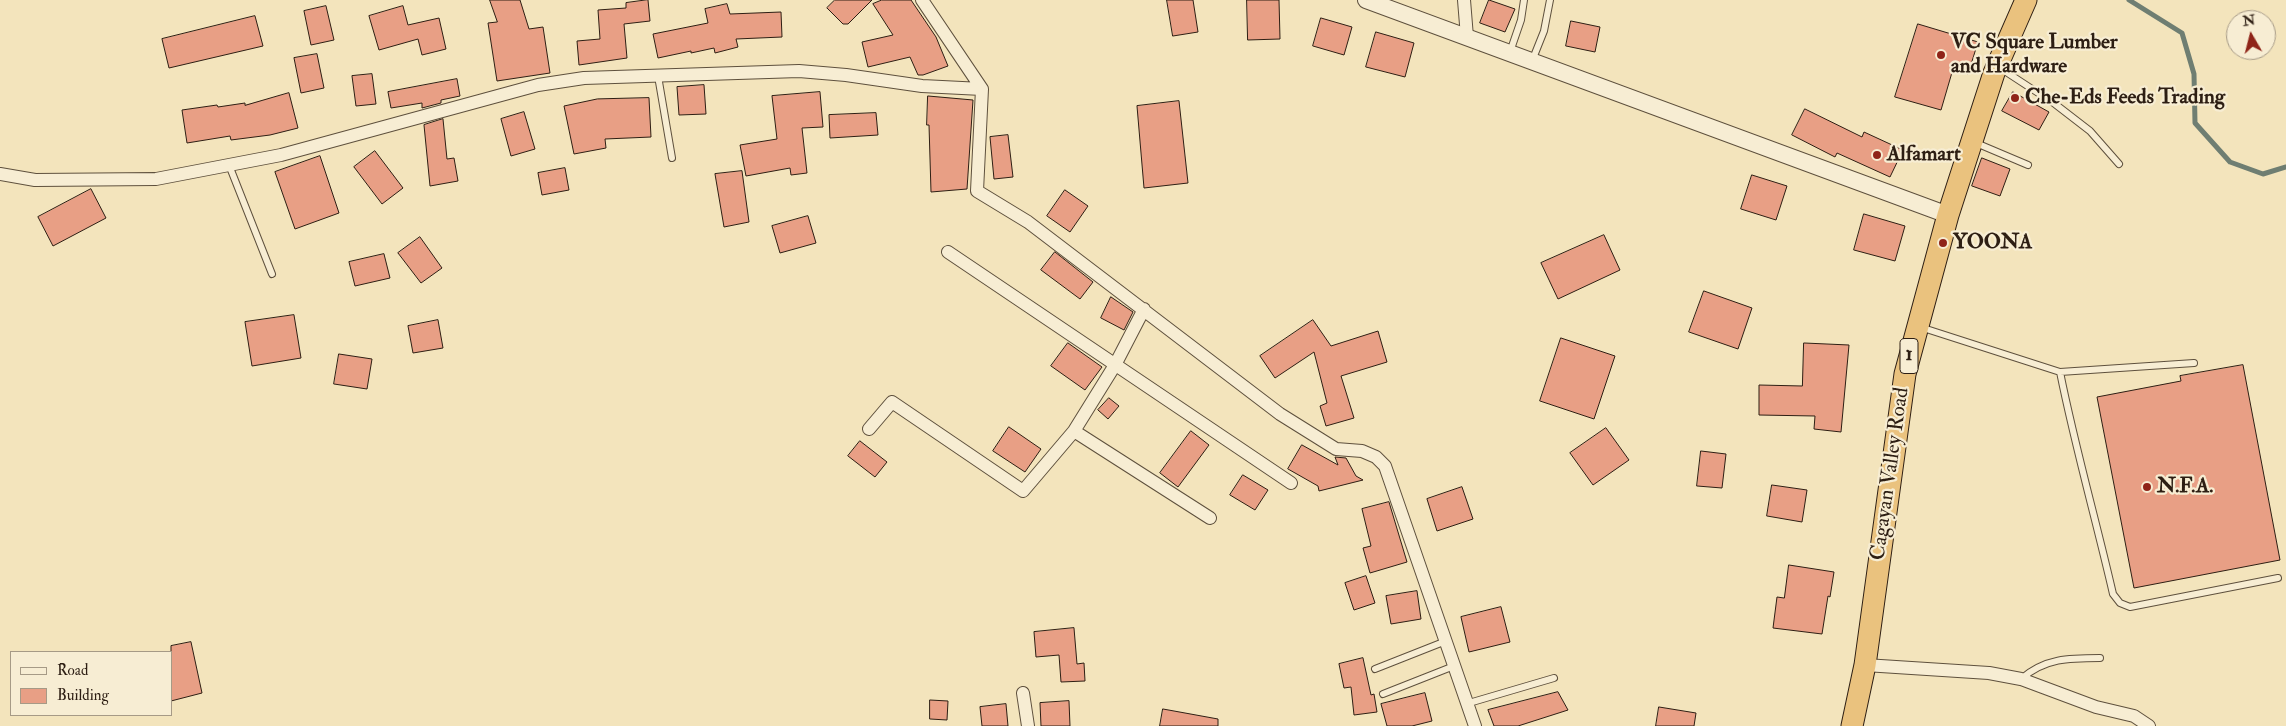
<!DOCTYPE html>
<html>
<head>
<meta charset="utf-8">
<style>
	body { margin:0 }
	#map { position:relative; width:2286px; height:726px; overflow:hidden; background:#f3e4bc; font-family:"IM FELL Double Pica",serif }
	canvas { display:block }
	.legend { position:absolute; left:10px; top:651px; width:162px; height:65px; box-sizing:border-box; background:#f7edd3; border:1px solid #a69a86; margin:0; padding:6px 9px; list-style:none; font-size:15px; color:#2d1e13 }
	.legend li { display:flex; align-items:center; gap:10px; height:25px }
	.legend b { width:25px; border:1px solid #a69a86 }
	.north { position:absolute; left:2226px; top:10px; width:50px; height:50px; box-sizing:border-box; background:#f7edd3; border:1px solid #a69a86; border-radius:50%; rotate:352deg; font-size:14px; font-weight:700; line-height:20px; text-align:center; color:#2d1e13 }
	.north::after { content:''; display:block; margin:auto; width:18px; height:22px; background:#8f2418; clip-path:polygon(50% 0,100% 100%,50% 72%,0 100%) }
</style>
</head>
<body>
<div id="map">
<canvas width="2286" height="726"></canvas>
<ul class="legend">
<li><b style="height:6px;background:#f7edd3"></b>Road</li>
<li><b style="height:14px;background:#e89f85"></b>Building</li>
</ul>
<div class="north">N</div>
</div>
<script>
const ctx = document.querySelector('canvas').getContext('2d');
ctx.lineJoin = 'round';
function strokePath(path, color, width, dash) { ctx.strokeStyle = color; ctx.lineWidth = width; ctx.lineCap = dash ? 'butt' : 'round'; ctx.setLineDash(dash || []); ctx.stroke(path); }
function fill(path, color) { ctx.fillStyle = color; ctx.fill(path, 'evenodd'); }
function label(font, color, halo, rows, align = 'center') {
  ctx.font = font + ' "IM FELL Double Pica",serif'; ctx.lineWidth = 4.5; ctx.setLineDash([]); ctx.textBaseline = 'middle'; ctx.strokeStyle = halo; ctx.fillStyle = color; for (const [text, x, y, turn = 0] of rows) {
    ctx.save(); ctx.translate(x, y); ctx.rotate((+turn || 0) * Math.PI / 180); ctx.textAlign = isNaN(turn) ? turn : align; if (halo) ctx.strokeText(text, 0, 0); ctx.fillText(text, 0, 0); ctx.restore();
  }
}
strokePath(new Path2D(`
	M2129,0l53,33 12,41 1,49 35,39 33,12 23,-7`), '#6f7e72', 5);
const building = new Path2D(`
	M490,0h30l9,29 14,-2 7,46 -53,8 -9,-58 9,-1z
	M648,0l2,21 -26,3 3,34 -48,7 -2,-24 23,-2 -2,-29 28,-2v-5z
	M835,0h37l-24,24h-5l-16,-16z
	M882,0h29l25,37 12,29 -25,9h-5l-8,-18 -42,10 -6,-25 31,-7 -20,-31z
	M1167,0h26l5,32 -25,4z
	M1247,0h32l1,39 -32,1z
	M1489,0l26,9 -10,23 -25,-9z
	M727,4l3,10 51,-2 1,25 -46,2 2,8 -23,6 -1,-5 -23,5v-2l-33,7 -5,-24 55,-11 -3,-14z
	M326,6l8,34 -23,5 -7,-34z
	M403,6l5,19 31,-7 7,31 -24,6 -4,-16 -39,11 -10,-34z
	M255,16l8,30 -94,22 -7,-29z
	M1321,18l31,9 -8,28 -31,-9z
	M1571,21l29,6 -5,25 -29,-6z
	M1918,24l60,18 -10,32 -15,-5 -12,41 -46,-13z
	M1376,32l38,11 -9,34 -39,-10z
	M317,54l7,34 -23,5 -7,-35z
	M372,74l4,30 -20,2 -4,-30z
	M457,79l3,17 -19,4v3l-19,5v-5l-31,5 -3,-16z
	M704,85l2,29 -27,1 -2,-28z
	M820,92l3,35 -21,1 5,45 -16,2 -1,-7 -44,8 -6,-31 37,-6 -5,-43z
	M2013,92l36,20 -10,18 -37,-19z
	M289,93l9,35 -28,7 -39,5 -1,-4 -43,7 -5,-33 35,-5 1,2 27,-4v2z
	M928,96l45,4 -6,89 -36,3 -2,-67h-2z
	M649,98l2,39 -46,2 1,9 -32,6 -10,-48 33,-7z
	M1179,101l9,82 -44,5 -7,-82z
	M1805,109l57,28 2,-5 39,18 -13,27 -53,-24 -2,4 -43,-22z
	M524,112l11,37 -24,7 -10,-37z
	M876,113l2,22 -48,3 -1,-23z
	M443,119l4,40 7,-1 4,23 -28,5 -6,-61z
	M1008,135l5,42 -19,2 -4,-42z
	M375,151l28,37 -21,16 -28,-37z
	M320,156l19,57 -44,16 -20,-57z
	M1982,158l28,11 -10,27 -28,-10z
	M565,168l4,22 -27,5 -4,-22z
	M742,171l7,51 -25,5 -9,-53z
	M1752,175l35,11 -11,34 -35,-11z
	M91,189l15,29 -53,28 -15,-29z
	M1065,190l23,16 -18,26 -23,-16z
	M1864,214l41,12 -10,35 -41,-11z
	M808,216l8,27 -36,10 -8,-27z
	M1604,235l16,35 -62,29 -17,-36z
	M420,237l22,31 -21,15 -23,-30z
	M1055,252l38,30 -13,17 -39,-29z
	M384,254l6,24 -35,8 -6,-24z
	M1704,291l48,17 -14,41 -49,-17z
	M1111,297l22,15 -9,18 -23,-12z
	M294,315l7,43 -49,8 -7,-44z
	M438,320l5,28 -30,5 -5,-27z
	M1313,320l18,26 47,-15 9,31 -46,14 13,42 -28,8 -6,-20 7,-3 -13,-51 -39,26 -15,-22z
	M1561,338l54,18 -21,63 -54,-18z
	M1068,343l34,24 -17,23 -34,-24z
	M1804,343l45,2 -8,87 -27,-3 1,-13 -56,-1v-30l43,1z
	M339,354l33,5 -5,30 -33,-5z
	M2243,365l37,195 -146,28 -37,-191 84,-16 -1,-5z
	M1109,398l10,8 -11,13 -10,-9z
	M1009,427l32,22 -16,23 -32,-21z
	M1606,428l23,32 -36,25 -23,-32z
	M1191,431l18,14 -31,42 -18,-14z
	M860,441l27,21 -12,15 -27,-21z
	M1302,445l36,20 -3,-8 11,1 10,18 7,4 -44,11 -1,-5 -30,-17z
	M1701,451l25,3 -4,34 -25,-2z
	M1243,475l25,15 -13,20 -25,-15z
	M1772,485l35,5 -5,32 -35,-6z
	M1462,487l11,32 -36,12 -10,-32z
	M1389,502l18,60 -37,11 -7,-25 8,-2 -9,-37z
	M1789,565l45,7 -4,25 -2,-1 -6,38 -49,-6 4,-31 7,1z
	M1366,576l9,27 -21,7 -9,-27z
	M1417,591l4,28 -30,5 -5,-28z
	M1501,607l9,35 -41,10 -8,-35z
	M1074,628l3,36 7,-1 1,18 -24,1 -2,-27 -23,2 -2,-25z
	M191,642l11,51 -31,8v-55z
	M1363,658l8,37 3,-1 3,18 -23,3 -3,-28 -7,1 -5,-24z
	M1558,692l10,18 -50,16h-24l-6,-16z
	M1425,693l7,28 -20,5h-25l-6,-22z
	M930,700l18,1 -1,19 -17,-1z
	M1069,701l1,25h-29l-1,-23z
	M1006,704l2,22h-26l-2,-19z
	M1659,707l37,6 -2,13h-38z
	M1163,709l55,10v7h-58z`);
fill(building, '#e89f85');
strokePath(building, '#2d1e13', 1);
const service = new Path2D(`
	M1510,52l11,-32 3,-20
	M1532,61l12,-30 6,-31
	M2000,68l55,36 35,27 29,33
	M658,76l14,82
	M1976,143l52,22
	M229,165l43,109
	M1920,327l140,45 134,-9
	M2060,372c15,75 36,148 53,222l7,9 10,4 148,-29
	M1375,669l71,-28
	M2021,679c24,-21 48,-21 79,-21
	M1383,694l71,-28
	M1469,703l85,-25`);
const minor = new Path2D(`
	M922,0l60,89 -5,102 51,31 252,192 56,35 26,2 14,6 9,9 90,260
	M1464,0l3,37
	M0,174l35,6 121,-1 125,-24 257,-70 46,-7 215,-7 47,4 76,11 60,3
	M948,252l343,231
	M869,429l23,-27 131,89 51,-60 41,-66 29,-56
	M1074,431l136,87
	M1865,665l124,8 32,6 75,28 38,9 15,10
	M1023,693l5,33`);
const tertiary = new Path2D(`
	M1366,0l582,215`);
const trunk = new Path2D(`
	M1852,726l13,-61 40,-291 43,-159 46,-142 32,-73`);
strokePath(service, '#5e503d', 8);
strokePath(minor, '#5e503d', 14);
strokePath(tertiary, '#5e503d', 18);
strokePath(trunk, '#2d1e13', 23);
strokePath(service, '#f7edd3', 6);
strokePath(minor, '#f7edd3', 12);
strokePath(tertiary, '#f7edd3', 16);
strokePath(trunk, '#eac27e', 21);
for (const [x, y, r, color] of [
	[1941,55,5,"#8f2418"],
	[2015,98,5,"#8f2418"],
	[1877,155,5,"#8f2418"],
	[1943,243,5,"#8f2418"],
	[2147,487,5,"#8f2418"]
]) { const dot = new Path2D(); dot.arc(x, y, r, 0, 2 * Math.PI); ctx.fillStyle = color; ctx.fill(dot); strokePath(dot, '#f7edd3', 2); }
for (const [x, y, w] of [
	[1909,356,18]
]) { const box = new Path2D(); box.roundRect(x - w / 2, y - 17.5, w, 35, 4); ctx.fillStyle = '#f7edd3'; ctx.fill(box); strokePath(box, '#2d1e13', 1); }
label('bold 20px', '#2d1e13', null, [
	["1",1909,356]
]);
label('bold 21px', '#2d1e13', '#f7edd3', [
	["VC Square Lumber",1951,43],
	["and Hardware",1951,67],
	["Che-Eds Feeds Trading",2025,98],
	["Alfamart",1887,155],
	["YOONA",1953,243],
	["N.F.A.",2157,487]
], 'left');
label('21px', '#2d1e13', '#f7edd3', [
	["Cagayan Valley Road",1891,474,-82]
]);
</script>
</body>
</html>
